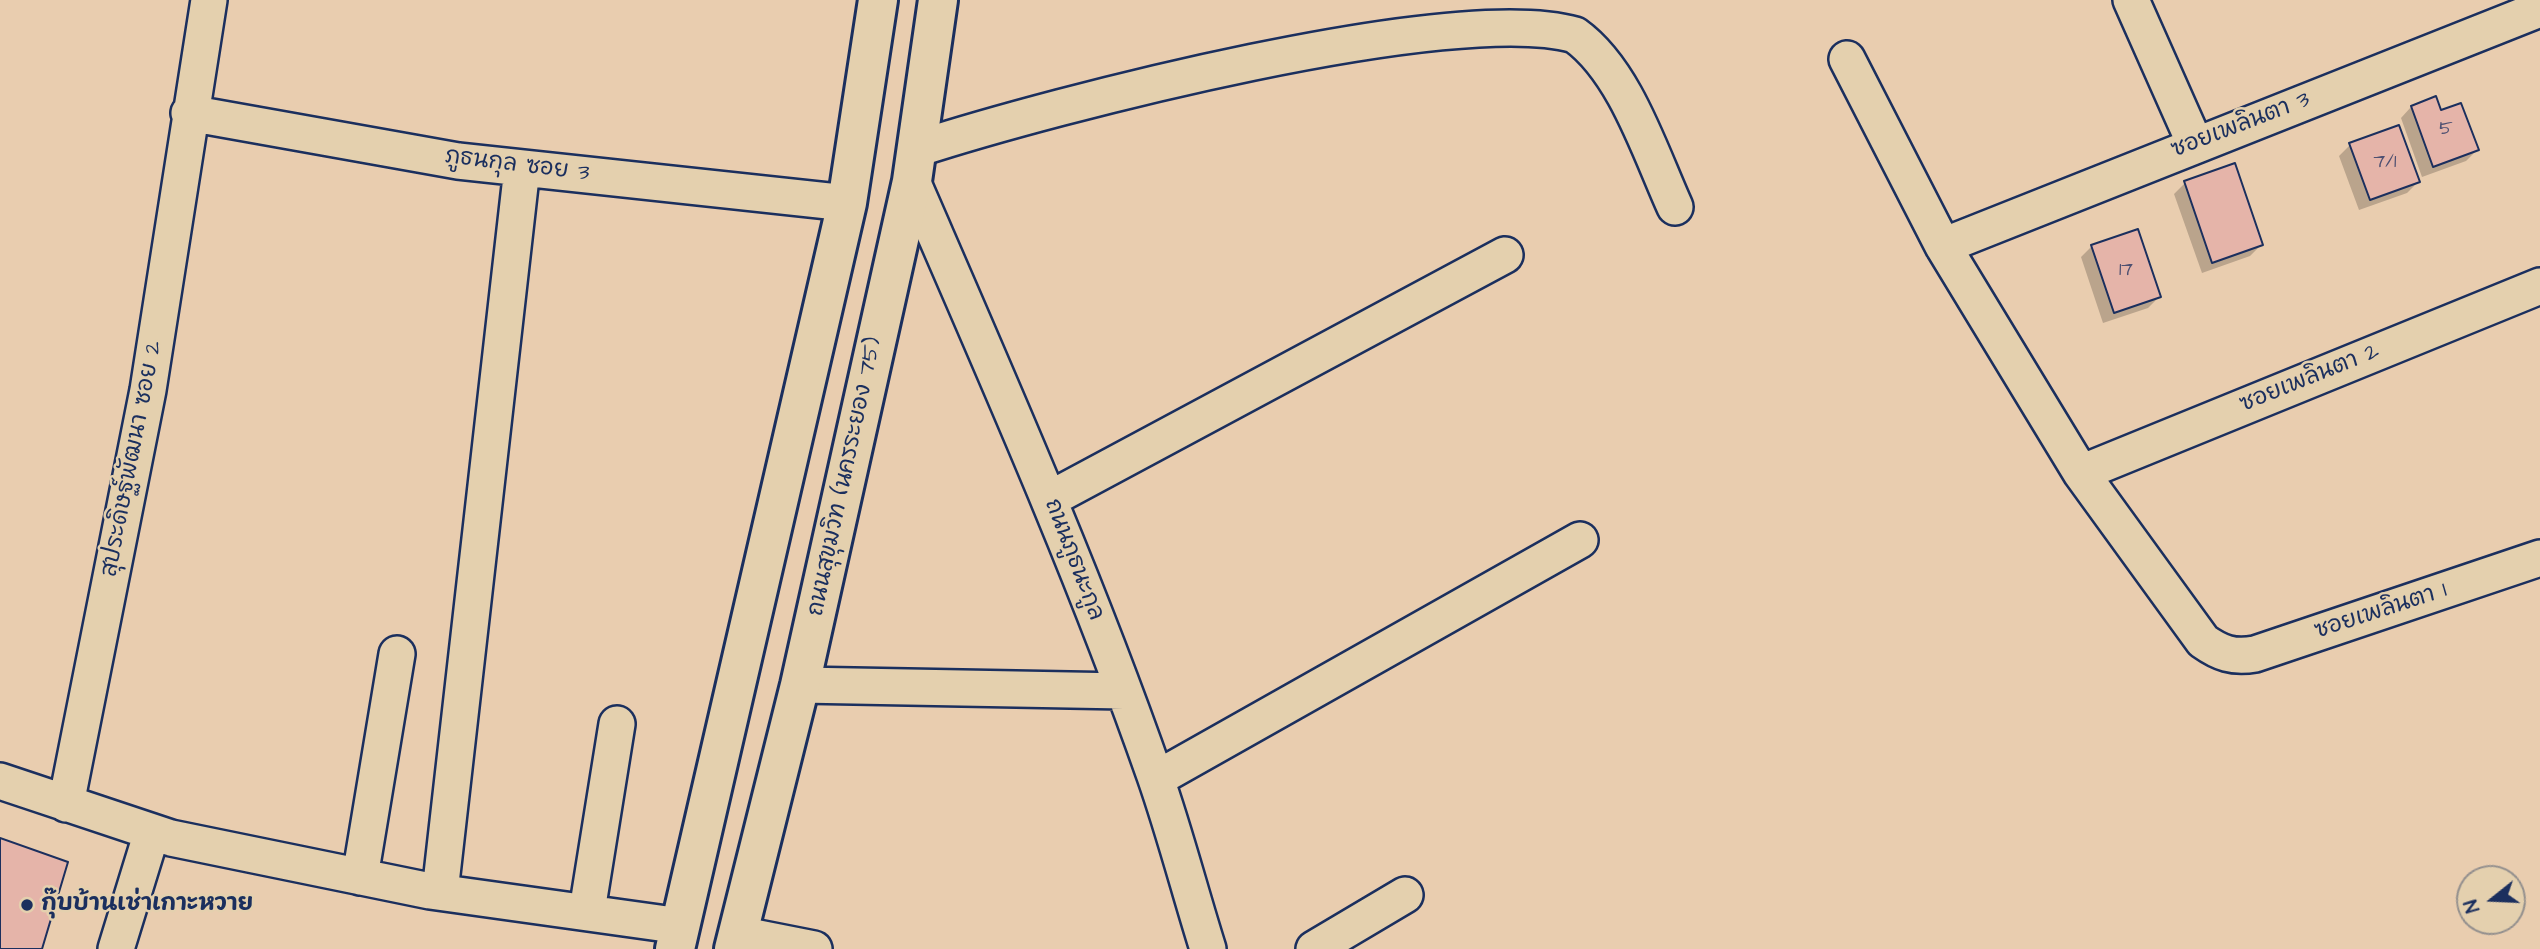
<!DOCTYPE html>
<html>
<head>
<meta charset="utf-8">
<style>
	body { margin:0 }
	#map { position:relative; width:2540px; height:949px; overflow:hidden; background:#e9cdaf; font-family:"Architects Daughter",sans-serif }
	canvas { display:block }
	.north { position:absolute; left:2456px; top:865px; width:70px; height:70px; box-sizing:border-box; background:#e4d0ae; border:2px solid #94908e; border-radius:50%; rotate:252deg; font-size:19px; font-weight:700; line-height:28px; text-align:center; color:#1b2f5e }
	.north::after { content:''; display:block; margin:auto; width:24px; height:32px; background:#1b2f5e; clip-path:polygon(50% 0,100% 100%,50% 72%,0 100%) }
</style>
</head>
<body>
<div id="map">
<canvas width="2540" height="949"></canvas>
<div class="north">N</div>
</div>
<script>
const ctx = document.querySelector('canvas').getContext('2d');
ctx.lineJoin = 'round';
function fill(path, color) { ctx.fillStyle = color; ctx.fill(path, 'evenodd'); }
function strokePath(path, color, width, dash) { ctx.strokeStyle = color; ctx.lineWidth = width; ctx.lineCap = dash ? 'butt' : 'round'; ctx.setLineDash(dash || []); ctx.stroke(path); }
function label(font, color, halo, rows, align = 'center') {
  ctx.font = font + ' "Architects Daughter","Playpen Sans Thai",sans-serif'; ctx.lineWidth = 5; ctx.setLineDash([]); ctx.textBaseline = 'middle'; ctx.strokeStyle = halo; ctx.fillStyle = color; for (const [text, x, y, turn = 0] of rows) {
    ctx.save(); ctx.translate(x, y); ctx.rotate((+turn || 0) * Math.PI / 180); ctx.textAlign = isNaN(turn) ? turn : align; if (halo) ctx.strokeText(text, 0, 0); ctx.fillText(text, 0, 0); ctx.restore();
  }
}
fill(new Path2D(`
	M2411,107l29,6 37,37 -11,11 -44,16 -21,-59z
	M2350,145l68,37 -11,11 -48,17 -20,-54z
	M2185,183l76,62 -11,11 -48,17 -28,-79z
	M2092,246l67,51 -11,11 -45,15 -22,-66z`), '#0003');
const building = new Path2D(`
	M2436,96l5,14 20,-7 18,47 -46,17 -22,-61z
	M2399,125l21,57 -50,18 -21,-57z
	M2235,163l28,82 -51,18 -28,-82z
	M2138,229l23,68 -47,16 -23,-68z
	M0,838l68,24 -26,87h-42z`);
fill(building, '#e5b4a9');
strokePath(building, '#1b2f5e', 2);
const street = new Path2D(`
	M2131,0l64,144
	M1847,59l96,187 138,227 122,168c17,12 30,17 52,13l285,-96
	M189,113l269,48 389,42
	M917,149c135,-44 539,-149 658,-114 50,36 75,117 100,172
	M912,181c85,196 172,392 243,595 20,57 35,116 53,173
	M1943,246l597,-237
	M2081,473l459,-187
	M1050,499l455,-244
	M800,685l324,6
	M1156,779l424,-239
	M0,781l171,57 259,53 251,35
	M66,804l82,-414 61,-390
	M360,877l37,-223
	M440,892l82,-724
	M587,911l30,-187
	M738,934l76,15
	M116,949l36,-117
	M1314,949l91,-54`);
const secondary = new Path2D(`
	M675,949l172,-746 31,-203
	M734,949l66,-264 112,-504 26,-181`);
strokePath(street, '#1b2f5e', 40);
strokePath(secondary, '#1b2f5e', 44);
strokePath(street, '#e4d0ae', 35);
strokePath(secondary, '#e4d0ae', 38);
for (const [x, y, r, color] of [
	[27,905,7,"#1b2f5e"]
]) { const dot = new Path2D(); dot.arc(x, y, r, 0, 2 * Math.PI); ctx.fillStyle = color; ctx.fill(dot); strokePath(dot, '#e4d0ae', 2.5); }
label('19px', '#4e5071', null, [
	["5",2446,130],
	["7/1",2385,163],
	["17",2126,271]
]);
label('23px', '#1b2f5e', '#e4d0ae', [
	["ซอยเพลินตา 3",2241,126,-21],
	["ภูธนกุล ซอย 3",517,166,7],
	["ซอยเพลินตา 2",2310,379,-22],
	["สุประดิษฐ์พัฒนา ซอย 2",133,459,-79],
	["ถนนสุขุมวิท (นครระยอง 75)",846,477,-78],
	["ถนนภูธนะกูล",1073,560,69],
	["ซอยเพลินตา 1",2381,612,-18]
]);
label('bold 23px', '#1b2f5e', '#e4d0ae', [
	["กุ๊บบ้านเช่าเกาะหวาย",41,905]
], 'left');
</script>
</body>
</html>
